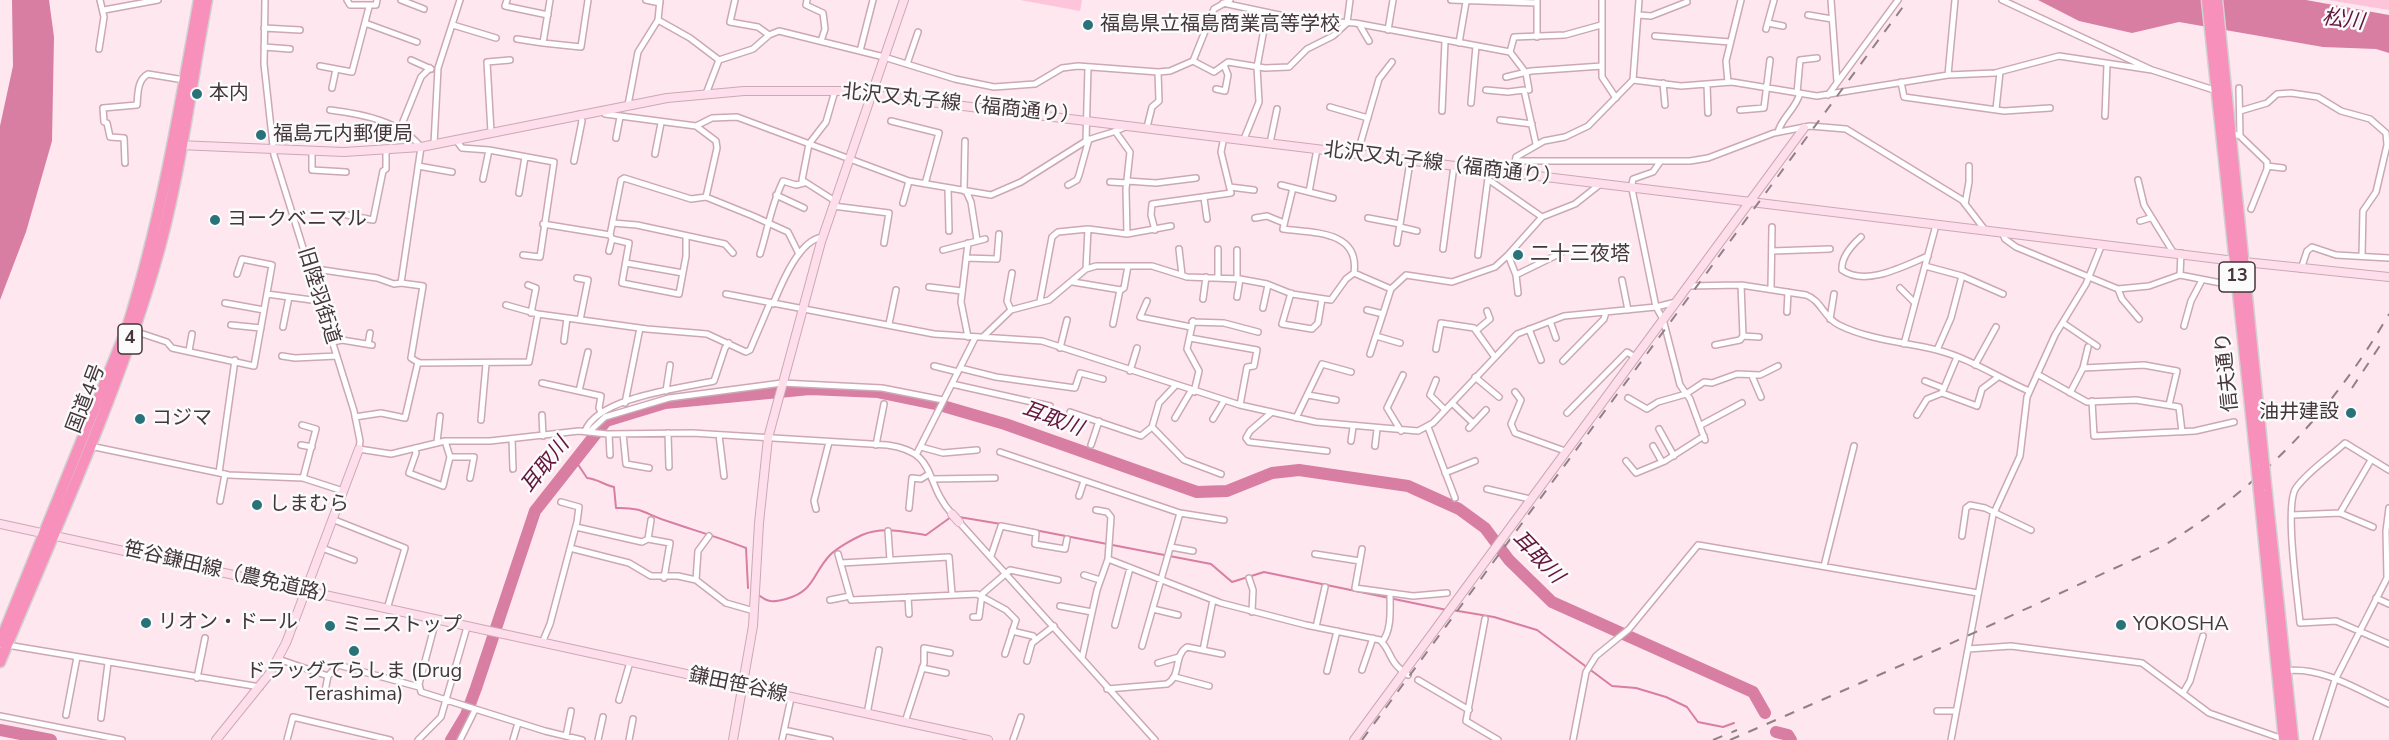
<!DOCTYPE html>
<html>
<head>
<meta charset="utf-8">
<style>
	body { margin:0 }
	canvas { display:block; background:#fee7ef }
</style>
</head>
<body>
<canvas width="2389" height="740"></canvas>
<script>
const ctx = document.querySelector('canvas').getContext('2d');
ctx.lineJoin = 'round';
function fill(path, color) { ctx.fillStyle = color; ctx.fill(path, 'evenodd'); }
function strokePath(path, color, width, dash) { ctx.strokeStyle = color; ctx.lineWidth = width; ctx.lineCap = dash ? 'butt' : 'round'; ctx.setLineDash(dash || []); ctx.stroke(path); }
function label(font, color, halo, rows, align = 'center') {
  ctx.font = font + ' "Nunito Sans","Noto Sans JP",sans-serif'; ctx.lineWidth = 5; ctx.setLineDash([]); ctx.textBaseline = 'middle'; ctx.strokeStyle = halo; ctx.fillStyle = color; for (const [text, x, y, turn = 0] of rows) {
    ctx.save(); ctx.translate(x, y); ctx.rotate((+turn || 0) * Math.PI / 180); ctx.textAlign = isNaN(turn) ? turn : align; if (halo) ctx.strokeText(text, 0, 0); ctx.fillText(text, 0, 0); ctx.restore();
  }
}
fill(new Path2D(`
	M1020,0h62l-2,11z
	M2328,0h61v10z`), '#fec4da');
fill(new Path2D(`
	M12,0h37l5,37 -2,104 -26,91 -26,68v-174l13,-60z
	M2038,0h268l83,15v38l-13,-4 -53,-2 -144,-25 -47,11 -53,-12z`), '#d87ea2');
strokePath(new Path2D(`
	M575,460l12,18c11,1 17,7 27,9l2,21c28,-1 30,7 54,14 26,9 51,16 76,26l2,40
	M959,517l42,7
	M1019,527l192,37 21,18 32,-10 183,38
	M760,596c9,7 14,6 26,3 29,-8 26,-25 44,-44 7,-7 23,-16 32,-20 21,-9 42,-3 64,0l25,-18
	M1452,610l42,7 43,13 75,56 24,2 30,9 21,10 11,15 25,5 11,-4`), '#d87ea2', 2);
strokePath(new Path2D(`
	M0,730l51,10
	M1776,732l12,3 3,5
	M451,740l15,-25 10,-27 59,-177 71,-90 59,-18 145,-14 68,3 58,12 69,20 192,68 30,-1 45,-18 27,-3 109,16 51,23 26,19 24,32 43,42 201,90 12,21`), '#d87ea2', 12);
const street = new Path2D(`
	M265,0l-1,64 10,91 80,256 6,30 -1,8 32,5 54,-13h45l89,-10 28,3 85,-1 195,12c52,7 36,37 65,69
	M347,0l3,5h26l1,-5
	M401,0l23,9
	M507,0l-2,6 43,9
	M550,0l-7,43 38,4 7,-47
	M646,0l14,3
	M735,0l-5,22 28,5 11,8
	M807,0l-1,5 17,8 2,16 -4,12
	M1451,0l86,3
	M1602,0v77l14,21
	M1831,0l6,82
	M2002,0l150,70 62,20
	M1223,3l80,17 52,3 155,29 4,-15 51,-2 36,-10
	M104,10l54,-10
	M1639,15l12,1 36,-14
	M1808,15l24,4
	M658,20l32,18 29,22 -13,34
	M365,23l52,19
	M1768,23l15,3
	M1359,24l10,17
	M453,25l43,13
	M264,28l36,2
	M1766,29l8,-29
	M1388,30l5,-30
	M1655,36l75,6
	M1537,37v-37
	M517,39l26,4
	M1459,43l7,-41
	M264,47l26,2
	M99,49l5,-32 -4,-17
	M860,51l13,-51
	M1510,52l16,21 3,17
	M411,60l20,9
	M719,60l34,-11 16,-14 10,-4 105,26 71,22 39,8 41,-3 27,-16 16,-2 80,6 12,-1 23,-10 21,11 14,-10 37,6 24,-1 18,-18 26,-13 14,-13 3,-23
	M1193,61l21,-52 16,-9
	M907,64l11,-32
	M320,66l32,6 17,-65
	M1948,75l7,-75
	M1506,77l25,-6 71,-5
	M1633,80l6,-80
	M1728,82l-2,-21 15,-61
	M1901,82l3,15 100,14 46,-3
	M1663,83l2,22
	M1707,84l1,29
	M332,88l4,-19
	M2239,88l1,48
	M1216,89l9,2 3,-16 -4,-10
	M1486,90l22,2 16,-2 12,54
	M835,91l-9,31 -17,22 -7,36 33,21
	M1797,93l3,-33 17,-2
	M1828,95l70,-95
	M1471,103l5,-57
	M628,105l10,-53 20,-32 2,-20
	M1330,107l38,11
	M1996,109l4,-37
	M330,110c32,4 70,11 91,37l-20,136 22,3 -12,72 8,5 110,-1 9,-48
	M602,110l3,4 91,12 20,15 1,7 -11,49
	M1740,110l24,-2 6,-48
	M1442,111l3,-70
	M2240,111l27,-8 10,-9 14,-1 27,4 23,14 29,8 16,14 1,12 -11,47 -13,19 -1,45
	M2105,116l2,-52
	M1500,120l32,4
	M891,121l48,12 -14,51
	M696,126l16,-8 25,-1 172,64 82,14 30,-13 65,-41 2,-74
	M1147,127l5,-20 7,-6 -1,-29
	M400,129l21,-52 9,-9
	M1115,131l15,21 -4,37 1,45
	M491,132l-4,-70 23,-2
	M1778,132c4,-15 18,-23 22,-39
	M2231,133l9,3 27,26v7l-16,40
	M616,138l4,-21
	M1244,139l15,-37 -2,-35 10,-54
	M456,140l6,8 27,2 65,12 -14,95 -17,-2
	M1086,141c13,-6 30,-8 41,-15
	M1270,143l7,-34
	M434,144l4,-76 22,-68
	M312,151v19l34,2
	M655,154l6,-31
	M1357,155l22,-76 13,-17
	M574,161l8,-40 -2,-7
	M1515,161h175l18,-3 66,-25 36,-7 36,3 116,71 23,30
	M125,163l-1,-25 -14,-1 -3,-14 -3,-1 -1,-14 34,-3c1,-11 0,-25 11,-31l36,6
	M418,166l34,6
	M2267,166l16,2
	M1513,173l3,-16 28,-16 21,-4 23,-11 45,-46 48,6 51,-4 85,14 131,-21 47,-2 64,-17 93,14
	M483,179l6,-29
	M1489,180l53,37
	M2138,180l6,25 29,47
	M1127,181l29,2 40,-5
	M1110,182l17,1
	M1068,185l9,-5 2,-5 10,-36
	M1281,185l52,13
	M1230,187l24,3
	M948,188l1,43
	M1293,188l-10,41c29,4 77,1 71,44
	M1631,189l2,-10 20,-7 7,-10
	M964,191l1,-50
	M966,191l5,11 6,38
	M1309,192l8,-43
	M519,193l6,-36
	M776,195l28,13
	M1204,198l3,21
	M903,203l6,-22
	M1965,204l4,-22v-16
	M833,206l56,7 -5,30
	M347,215l26,5 10,-49 3,-2v-18
	M1255,218l12,-2 17,7
	M1368,218l32,6
	M2140,221l10,-3
	M613,223l24,2 88,19 8,9
	M543,224l67,11 11,-55 3,-2 67,21 15,-2 47,19 35,16 11,22
	M1400,227l17,4
	M1155,230l-4,-15 1,-11 79,-11 -10,-41 3,-15
	M2002,232l3,7 11,8 102,42 31,-3 31,-11 1,-22
	M610,235l2,4 17,4 -7,40 57,11 7,-38v-20
	M1861,237c-9,8 -20,21 -19,33 24,17 62,-4 86,-14
	M1397,243l13,-81
	M1179,249l3,26
	M1443,249l11,-83
	M943,250l42,-11
	M609,251l3,-12
	M1772,251l58,-2
	M1561,253l-45,22 -8,-20 34,-38 33,-13 24,-19
	M760,254c8,-25 11,-49 23,-73l13,4 8,-2
	M1478,255l11,-85
	M966,258l31,1 2,-25
	M626,263l57,10
	M1925,266l37,10 41,18
	M309,268l68,10 17,6 7,-1
	M1086,269l2,-40 39,5 44,-8
	M2301,269l6,-18 5,-4 24,8 53,3
	M1516,275l2,18
	M2180,275l41,8
	M577,278l11,2 -8,40
	M1218,278v-29
	M1237,279v-29
	M1622,280l6,30
	M1073,282l48,8 3,-2 4,-22
	M528,285l8,3 -5,25
	M1687,286l54,-1 65,10c15,5 18,23 33,30 30,15 66,17 98,25 32,8 62,28 92,41
	M929,287l33,4
	M1771,288l1,-61
	M1900,288l14,14
	M1391,289l15,-14 46,7 43,-15 13,-12
	M2118,289l4,10 17,20
	M1291,293l-9,31 30,5 6,-6 4,-24
	M267,294l52,7
	M726,294l208,40 108,7 198,64 76,17 102,9 15,-8 84,-89 47,-18 92,-9 -24,-118
	M1237,297l3,-18
	M1203,299l3,-22
	M1040,301l12,-64 6,-5 30,-3
	M1147,301l-7,16 51,10
	M1676,302l-20,5 7,12 17,66 10,14 15,41
	M225,303l39,7
	M773,304c8,-19 26,-65 50,-67
	M506,305l32,9 109,15 60,5 39,18 4,-2 20,-47
	M1263,308l5,-23
	M1011,310l-4,-9 5,-28
	M1367,310l16,4
	M1787,312l1,-20
	M1830,319l4,-25
	M1193,321l-6,28 12,22 -5,21
	M1550,321l6,17
	M1192,322l32,1 34,9
	M2063,323l34,23
	M889,324l7,-34
	M1113,324l7,-34
	M231,325l30,3
	M2184,326l7,-25 11,-21
	M283,327l6,-30
	M1529,329l12,31
	M1477,330l13,-11 -3,-8
	M134,331l33,11 5,6 82,18 18,-101 -30,-6 -5,15
	M984,336l27,-26 38,-10 37,-31 10,-3h56l35,11 53,2 27,5 25,10 39,6 15,-21 8,-6 37,16 -21,65
	M1376,336l24,7
	M1743,336l16,1
	M968,337l-7,-35 7,-59
	M1190,338l67,12 -3,16 -7,1 -7,38
	M564,341l3,-23
	M333,342l9,-2 30,5
	M368,344l2,-11
	M1904,344l32,-119
	M1715,345l25,-5 3,-4 -2,-51
	M1060,348l7,-28
	M1436,349l5,-26 33,5 20,28
	M1937,350l14,-32 11,-42
	M189,351l3,-17
	M282,356l13,2 42,-2
	M1957,357l-15,36 35,13 5,-17 16,-12
	M1563,361l41,-42 2,-7
	M1975,365l21,-38
	M934,366l24,6
	M960,368l36,9 79,11 5,-15 23,6
	M2083,368l5,-21
	M1130,371l7,-23
	M2037,374l50,28 49,-2 43,7 3,25
	M1752,376l9,21
	M1475,377l24,20
	M1436,380l-6,15 15,15
	M1925,381l18,7
	M542,383l59,13 -2,12 2,4
	M952,384l98,22
	M1175,386l-16,17 -7,24 32,33 37,14
	M579,391l9,-39
	M666,391l4,-26
	M1515,392l6,8 -10,24 4,9 50,18
	M2070,393l13,-25 61,-3 33,6 -8,34
	M1308,395l28,5
	M1628,398l19,11 11,-7 28,-8 18,-12 8,1 25,-9 23,1 18,-9
	M2092,401l2,35 101,-5 39,-9
	M625,403l15,-75
	M1452,403l21,20
	M1070,412l71,24 11,-9
	M1272,412l-22,19 -4,7 3,4 78,9
	M1567,413l60,-61 8,5
	M542,415l1,21
	M1917,415l10,-16 15,-6
	M355,417l26,-4 24,5 13,-56
	M1175,418l16,-27
	M1296,418l26,-54 29,8
	M1213,419l11,-18
	M481,420l5,-56
	M302,425l14,4 -13,49
	M1701,425l41,-22
	M1428,427l27,71
	M1469,428l17,-18
	M1659,429l15,27
	M585,431c13,-34 97,-43 129,-50l11,-33 4,-5
	M1401,431l-14,-23 16,-33
	M589,432l16,-15 64,-19 113,-15 100,5 61,12
	M668,433l1,34
	M609,434l1,21
	M623,434l3,30 23,4
	M719,435l5,41
	M512,439l1,30
	M1351,441l2,-14
	M437,442l3,-26
	M301,445l11,2
	M876,445l8,-41
	M1091,445l8,-24
	M90,446l139,29 74,3 40,13
	M1375,446l2,-17
	M1653,446l9,16
	M921,447l22,6 34,-3
	M415,448l1,5 -7,20 34,13 7,-29 -5,-16
	M1000,452l180,61 44,7
	M917,453l58,-115
	M450,457h24l-4,21
	M1626,461l10,12 29,-12 39,-25
	M2389,470l-44,-27c-15,14 -37,28 -49,45 -12,17 2,110 4,135l36,-2 53,23
	M219,473l16,-113
	M1445,473l30,-12
	M932,479l63,-1
	M1487,489l43,10
	M1079,496l5,-15
	M220,501l5,-27
	M909,508l3,-30 9,1 8,-5
	M816,509l-2,-8 15,-59
	M1096,510l11,2 4,5 -3,42
	M2340,513l33,14
	M2292,515l48,-2 31,-53
	M332,519l73,29 -18,61
	M959,522l196,218
	M576,527l66,15 6,-3 22,4 -6,35
	M888,531l2,29
	M1962,536l4,-28 4,-3 15,3 46,22
	M648,539l3,-19
	M1171,547l22,4
	M322,548l32,12
	M570,548l59,15 22,13h27l18,4 30,23 28,8
	M1362,549l-7,39 58,8 34,-3
	M838,554l13,46 126,-6 29,16 10,10 -11,34
	M1315,554l45,7
	M991,556l10,-30 35,7 -1,11 30,5 2,-10
	M841,563l108,-6 3,37
	M1824,566l30,-120
	M1084,575l16,5
	M1249,578l4,12 -1,22
	M696,580l2,-29 11,-15
	M908,597l1,17
	M2376,598l13,6
	M830,600l20,-4
	M1060,606l32,6
	M1153,609l25,6
	M973,617h6l3,-23 28,-24 48,10
	M1485,619l-19,102 32,19
	M436,620l-17,64 2,8 124,39 37,9
	M1115,625l15,-57
	M1316,627l9,-40
	M1012,631l21,5 3,4
	M1382,642c10,-12 8,-33 8,-48
	M542,643l8,-19 27,-102 2,-15 -18,-5
	M7,645l253,42
	M1142,646l38,-133
	M1968,649l43,-3 131,17 67,50 74,26
	M1203,650l10,-50
	M1082,658l15,-68 11,-31 113,44 85,22 74,15c13,13 7,21 28,35
	M278,659l50,17 10,-11 81,22
	M1027,661l5,-18 22,-17
	M1158,663l21,-6
	M922,668l24,5
	M1362,670l11,-32
	M1327,671l10,-40
	M2284,671c38,-5 72,18 105,33
	M1175,677l34,9
	M197,678l8,-40
	M1418,680l51,30
	M1107,689l60,-5c15,-9 6,-28 20,-37l35,7
	M2183,693l7,-12 13,-45
	M324,696l4,-20
	M619,700l11,-38
	M1937,711h18
	M867,714l12,-64
	M66,715l11,-58
	M0,716l122,24
	M101,718l7,-55
	M905,722l19,-59v-15l26,5
	M784,730l46,10
	M566,736l5,-25
	M287,740l6,-23 97,23
	M418,740l23,-23 26,-90
	M460,740l15,-30
	M513,740l5,-17
	M598,740l5,-23
	M629,740l4,-21
	M782,740l9,-42
	M1013,740l8,-23
	M1573,740l13,-68 10,-16 33,-27 69,-84 280,48
	M1951,740l42,-225 27,-59 7,-59 28,-62 31,-51 16,-40
	M2316,740l19,-60 52,-102 -1,-47 3,-23`);
const secondary = new Path2D(`
	M178,145l166,7 77,-5 246,-49 77,-7h96l1395,170 154,16
	M952,514l7,8
	M0,524l988,216
	M216,740l54,-67 16,-30 73,-194
	M733,740l20,-114 6,-103 9,-85 53,-196 83,-242
	M1354,740l450,-612`);
const highway = new Path2D(`
	M2207,0l50,471
	M2217,0l47,465
	M2266,485l27,255
	M2259,491l25,249
	M0,642l127,-314c34,-108 52,-217 72,-328
	M0,662c53,-128 115,-262 154,-394 26,-87 36,-179 53,-268`);
strokePath(street, '#cca8b5', 8);
strokePath(secondary, '#cca8b5', 10);
strokePath(highway, '#d2cfd0', 13);
strokePath(street, '#fff', 5);
strokePath(secondary, '#fddeea', 8);
strokePath(highway, '#f790ba', 10);
strokePath(new Path2D(`
	M2352,388l33,-50
	M1362,740l546,-740
	M1713,740l24,-10
	M1730,740l213,-93 220,-101c96,-58 170,-135 226,-232`), '#928086', 2, [10, 10]);
const highwayBridge = new Path2D(`
	M2264,465l2,20
	M2257,471l2,20`);
strokePath(highwayBridge, '#d2cfd0', 13, []);
strokePath(highwayBridge, '#f790ba', 10);
for (const [x, y, r, color] of [
	[1088,25,6,"#29727a"],
	[197,94,6,"#29727a"],
	[261,135,6,"#29727a"],
	[215,220,6,"#29727a"],
	[1518,255,6,"#29727a"],
	[2351,413,6,"#29727a"],
	[140,419,6,"#29727a"],
	[257,505,6,"#29727a"],
	[146,623,6,"#29727a"],
	[2121,625,6,"#29727a"],
	[330,626,6,"#29727a"],
	[354,651,6,"#29727a"]
]) { const dot = new Path2D(); dot.arc(x, y, r, 0, 2 * Math.PI); ctx.fillStyle = color; ctx.fill(dot); strokePath(dot, '#fbfbfb', 2); }
for (const [x, y, w] of [
	[2237,277,36],
	[130,339,24]
]) { const box = new Path2D(); box.roundRect(x - w / 2, y - 15, w, 30, 4.5); ctx.fillStyle = '#fbfbfb'; ctx.fill(box); strokePath(box, '#44363b', 1.5); }
label('bold 18px', '#44363b', null, [
	["13",2237,277],
	["4",130,339]
]);
label('20px', '#44363b', '#fbfbfb', [
	["福島県立福島商業高等学校",1100,25],
	["本内",209,94],
	["福島元内郵便局",273,135],
	["ヨークベニマル",227,220],
	["二十三夜塔",1530,255],
	["油井建設",2339,413,"right"],
	["コジマ",152,419],
	["しまむら",269,505],
	["リオン・ドール",158,623],
	["YOKOSHA",2133,625],
	["ミニストップ",342,626],
	["ドラッグてらしま (Drug",354,672,"center"],
	["Terashima)",354,695,"center"]
], 'left');
label('20px', '#44363b', '#fbfbfb', [
	["北沢又丸子線（福商通り）",961,105,6],
	["北沢又丸子線（福商通り）",1443,165,7],
	["旧陸羽街道",318,296,73],
	["信夫通り",2228,372,-96],
	["国道4号",87,399,-69],
	["笹谷鎌田線（農免道路）",231,574,13],
	["鎌田笹谷線",738,686,12]
]);
label('italic 21px', '#64143c', '#fbfbfb', [
	["松川",2343,21,7],
	["耳取川",1052,420,20],
	["耳取川",546,466,-52],
	["耳取川",1537,558,46]
]);
</script>
</body>
</html>
